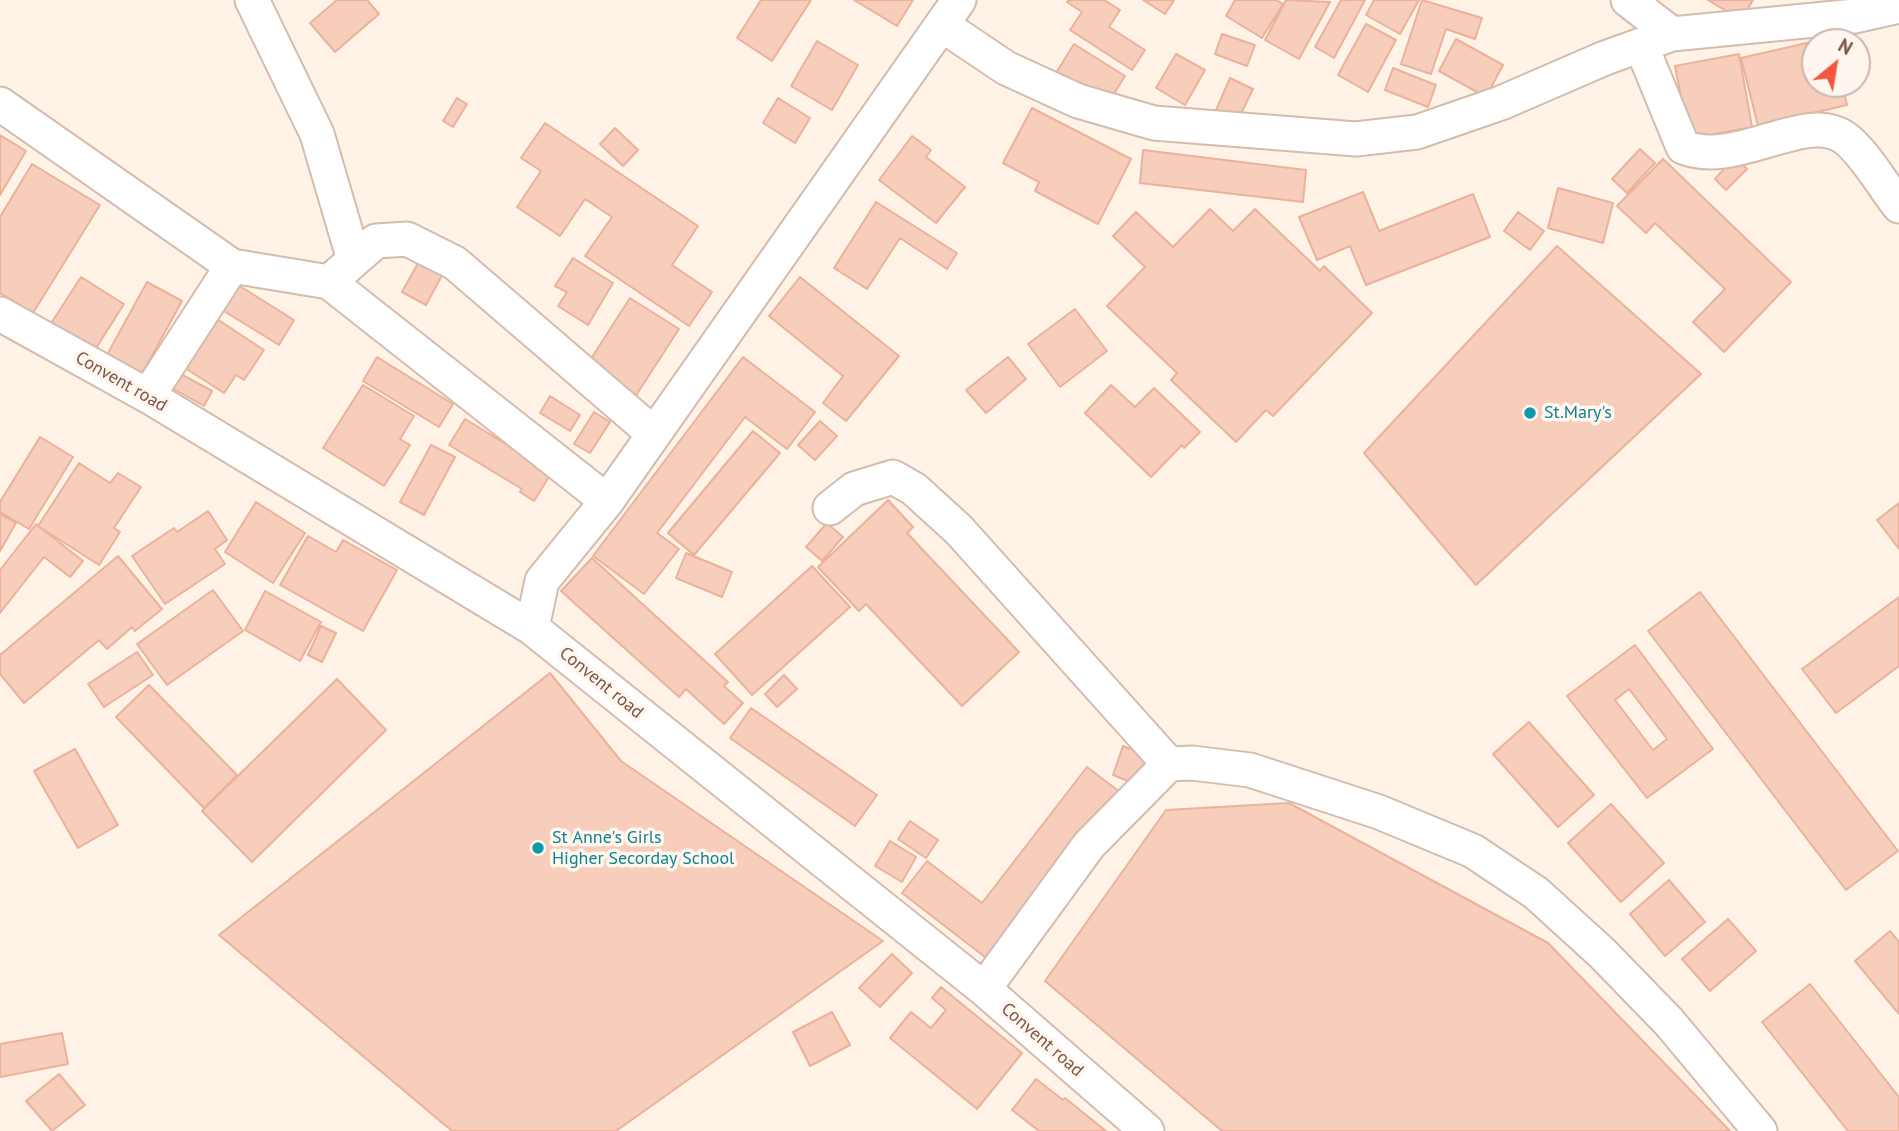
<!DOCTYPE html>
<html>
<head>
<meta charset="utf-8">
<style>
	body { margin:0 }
	#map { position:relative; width:1899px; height:1131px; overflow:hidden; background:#fff3e7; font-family:"PT Sans",sans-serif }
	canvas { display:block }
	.north { position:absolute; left:1801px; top:28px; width:70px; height:70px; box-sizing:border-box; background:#fff7ef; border:2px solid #cbb6ac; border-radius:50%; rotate:30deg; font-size:19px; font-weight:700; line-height:28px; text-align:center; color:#7c5547 }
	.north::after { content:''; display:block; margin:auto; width:24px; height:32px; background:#f55640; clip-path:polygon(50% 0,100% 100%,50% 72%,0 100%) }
</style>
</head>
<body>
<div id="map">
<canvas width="1899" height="1131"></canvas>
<div class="north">N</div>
</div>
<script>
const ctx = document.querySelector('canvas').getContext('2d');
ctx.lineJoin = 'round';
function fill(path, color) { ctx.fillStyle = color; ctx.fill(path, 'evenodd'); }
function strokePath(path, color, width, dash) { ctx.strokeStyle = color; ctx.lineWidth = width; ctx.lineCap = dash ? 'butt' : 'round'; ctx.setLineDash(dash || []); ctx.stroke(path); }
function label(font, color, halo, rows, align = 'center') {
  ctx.font = font + ' "PT Sans",sans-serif'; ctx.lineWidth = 7; ctx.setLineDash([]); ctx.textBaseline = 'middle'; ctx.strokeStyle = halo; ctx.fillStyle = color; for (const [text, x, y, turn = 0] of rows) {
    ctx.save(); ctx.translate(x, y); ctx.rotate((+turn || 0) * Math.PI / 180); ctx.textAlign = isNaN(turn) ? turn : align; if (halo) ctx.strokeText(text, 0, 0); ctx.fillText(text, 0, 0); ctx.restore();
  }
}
const building = new Path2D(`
	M337,0h30l12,14 -44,38 -25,-29z
	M761,0h50l-39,61 -35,-23z
	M854,0h59l-16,26z
	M1069,0h35l16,10 -11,17 36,23 -13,20 -62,-40 12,-18 -15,-10z
	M1143,0h31l-9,14z
	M1235,0h41l7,4 -21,34 -36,-22z
	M1286,0l44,2 -31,57 -34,-19z
	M1341,0h24l-31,58 -19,-11z
	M1374,0h45l-19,34 -34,-19z
	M1422,0l60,18 -7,21 -29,-10 -15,45 -30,-10z
	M1708,0h45l-12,20z
	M1366,24l30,16 -28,52 -30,-17z
	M1222,34l33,11 -8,21 -32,-12z
	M1846,34l2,8h-33v42h27l5,21 -89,21 -17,-68z
	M1456,39l47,26 -17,32 -47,-26z
	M817,41l41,24 -26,45 -41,-24z
	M1074,44l51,32 -18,29 -51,-32z
	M1176,54l29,16 -20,35 -29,-17z
	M1739,54l13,73 -63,12 -14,-73z
	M1393,68l43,17 -8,22 -43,-17z
	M1230,78l23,11 -15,31 -22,-10z
	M457,98l10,6 -14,23 -10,-6z
	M778,98l32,20 -15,25 -32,-20z
	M1032,108l99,51 -33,65 -63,-33 4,-9 -36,-19z
	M545,123l153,103 -26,39 40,27 -23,34 -104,-70 27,-39 -27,-18 -25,37 -43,-29 24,-36 -20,-13z
	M615,128l23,22 -15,16 -23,-22z
	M0,135l26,16 -26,44z
	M912,136l19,14 -5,7 39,30 -29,36 -57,-43z
	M1640,149l15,14 -28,30 -15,-14z
	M1143,150l163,20 -3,32 -163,-19z
	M1735,157l12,12 -21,21 -11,-11z
	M1663,159l128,123 -67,70 -31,-30 32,-33 -70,-66 -9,10 -29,-27z
	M32,164l68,41 -67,108 -33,-20v-76z
	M1558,188l55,15 -10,40 -55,-15z
	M1363,192l16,39 94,-37 17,43 -124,48 -16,-39 -33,14 -18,-43z
	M876,202l81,51 -10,16 -47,-31 -33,51 -33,-21z
	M1210,209l23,22 22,-22 65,62 4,-5 48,47 -99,103 -7,-6 -30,32 -65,-62 6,-7 -70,-67 38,-39 -32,-31 23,-24 37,35z
	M1518,212l26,19 -14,19 -26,-19z
	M1557,246l144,128 -225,211 -112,-132z
	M423,254l23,14 -20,37 -24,-13z
	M573,258l40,25 -25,42 -30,-19 9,-14 -12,-6z
	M81,277l43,27 -31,49 -43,-28z
	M800,277l99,79 -53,65 -23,-18 20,-27 -74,-60z
	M147,282l35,19 -45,82 -35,-19z
	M235,283l59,37 -15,25 -60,-37z
	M630,298l49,31 -46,71 -48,-32z
	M1075,309l32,42 -47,36 -32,-43z
	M214,317l50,33 -20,30 -8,-5 -12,18 -42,-27z
	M377,357l76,47 -14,23 -76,-46z
	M743,357l72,55 -28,37 -42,-32 -88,116 22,16 -35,45 -51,-38z
	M1008,357l18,22 -40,34 -20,-23z
	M179,373l33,18 -8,15 -32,-18z
	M363,385l51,31 -14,23 10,6 -26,41 -61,-38z
	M1111,385l24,22 19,-19 46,44 -16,16 -2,-3 -31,32 -66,-64z
	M550,396l30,19 -10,16 -30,-18z
	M594,412l16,10 -20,31 -16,-9z
	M465,419l87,53 -18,29 -14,-9 2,-3 -73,-44z
	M820,421l17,15 -22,24 -17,-15z
	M753,431l27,22 -86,102 -26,-22z
	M40,437l33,20 -44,72 -29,-17v-10z
	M431,445l24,12 -31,58 -24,-13z
	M79,463l31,20 8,-10 23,14 -27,41 6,4 -21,33 -61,-39z
	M888,500l25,27 -6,6 112,119 -57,54 -96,-102 -7,7 -41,-44z
	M256,502l49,31 -32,50 -48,-31z
	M1899,503v46l-22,-29z
	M208,511l19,29 -12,9 10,15 -60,40 -33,-48 42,-28 3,4z
	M0,514l16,9 -16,28z
	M827,523l16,14 -21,24 -16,-14z
	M36,524l47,37 -13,16 -26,-20 -44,56v-43z
	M308,536l28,16 7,-12 54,30 -34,61 -83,-46z
	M686,553l46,19 -10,25 -46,-19z
	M118,556l44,53 -27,22 -3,-4 -25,22 -8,-9 -75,63 -24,-29v-19z
	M592,558l136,124 -4,4 19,17 -19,21 -38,-35 -7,8 -118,-106z
	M812,566l38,41 -98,88 -37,-41z
	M213,590l30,41 -76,54 -30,-41z
	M265,591l56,31 -21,39 -55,-31z
	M1700,592l198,259 -52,39 -198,-259z
	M1899,597v69l-63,47 -34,-44z
	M321,626l15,7 -14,29 -14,-7z
	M1635,645l78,104 -66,49 -80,-102zM1629,689l38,50 -14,11 -38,-50z
	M137,652l16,23 -49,32 -16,-23z
	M550,673l71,88 262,180 -267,190h-164l-233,-196z
	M784,675l13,14 -20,18 -12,-13z
	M337,679l49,51 -134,132 -50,-51z
	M149,685l88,90 -33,33 -88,-91z
	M751,708l126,87 -22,31 -125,-88z
	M1529,722l65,73 -36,32 -65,-73z
	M1123,746l26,10 -11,29 -25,-10z
	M75,749l43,76 -40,23 -44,-77z
	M1087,767l38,29 -131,168 -92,-71 25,-32 55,42z
	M1289,803l259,140 182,188h-508l-177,-150 121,-171z
	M1611,804l53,59 -43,39 -53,-59z
	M910,821l28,19 -12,18 -28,-19z
	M890,841l26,16 -14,25 -27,-16z
	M1669,880l36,42 -40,34 -35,-42z
	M1728,919l28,32 -46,40 -28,-32z
	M1890,931l9,11v72l-44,-53z
	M892,954l20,19 -32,34 -21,-19z
	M1810,984l89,113v34h-51l-86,-109z
	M941,987l81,66 -45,56 -87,-71 21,-26 20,16 15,-18 -14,-12z
	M832,1012l18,33 -40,21 -17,-34z
	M62,1033l6,31 -68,13v-33z
	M59,1074l26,31 -33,26 -26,-30z
	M1036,1079l27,21 2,-2 41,33h-67l-27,-21z`);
fill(building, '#f7cdbb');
strokePath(building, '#ecb19a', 2);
const minor = new Path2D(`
	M252,0l65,134 37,126
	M1628,0l44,34
	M942,25l64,43 72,33 76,22 202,16 61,-7 84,-29 104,-45 67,-24 183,-18 44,-10
	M1641,45l42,102c54,22 123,-38 162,-9 19,14 39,49 54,68
	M0,104l232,162
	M329,282l47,-41 31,-2 48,24 199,171
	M0,314l148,82 384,232 452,361 163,142
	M148,396l84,-130 97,16 278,219
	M830,508l24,-19 39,-12 21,12 45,41 210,234
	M532,628l10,-47 65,-80 352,-501
	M984,989l105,-144 80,-81 23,-1 58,7 129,42 94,39 63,42 66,60 67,69 91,109`);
strokePath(minor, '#d5bbad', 37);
strokePath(minor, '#fff', 33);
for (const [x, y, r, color] of [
	[1530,413,7,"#0f9aa8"],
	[538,848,7,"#0f9aa8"]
]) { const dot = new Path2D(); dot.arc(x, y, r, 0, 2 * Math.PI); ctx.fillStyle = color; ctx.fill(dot); strokePath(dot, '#fff7ef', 2.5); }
label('18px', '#7c5547', '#fff7ef', [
	["Convent road",121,382,30],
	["Convent road",601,683,39],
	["Convent road",1042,1040,41]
]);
label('18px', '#0d838f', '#fff7ef', [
	["St.Mary's",1544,413],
	["St Anne's Girls",552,838],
	["Higher Secorday School",552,859]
], 'left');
</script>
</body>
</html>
